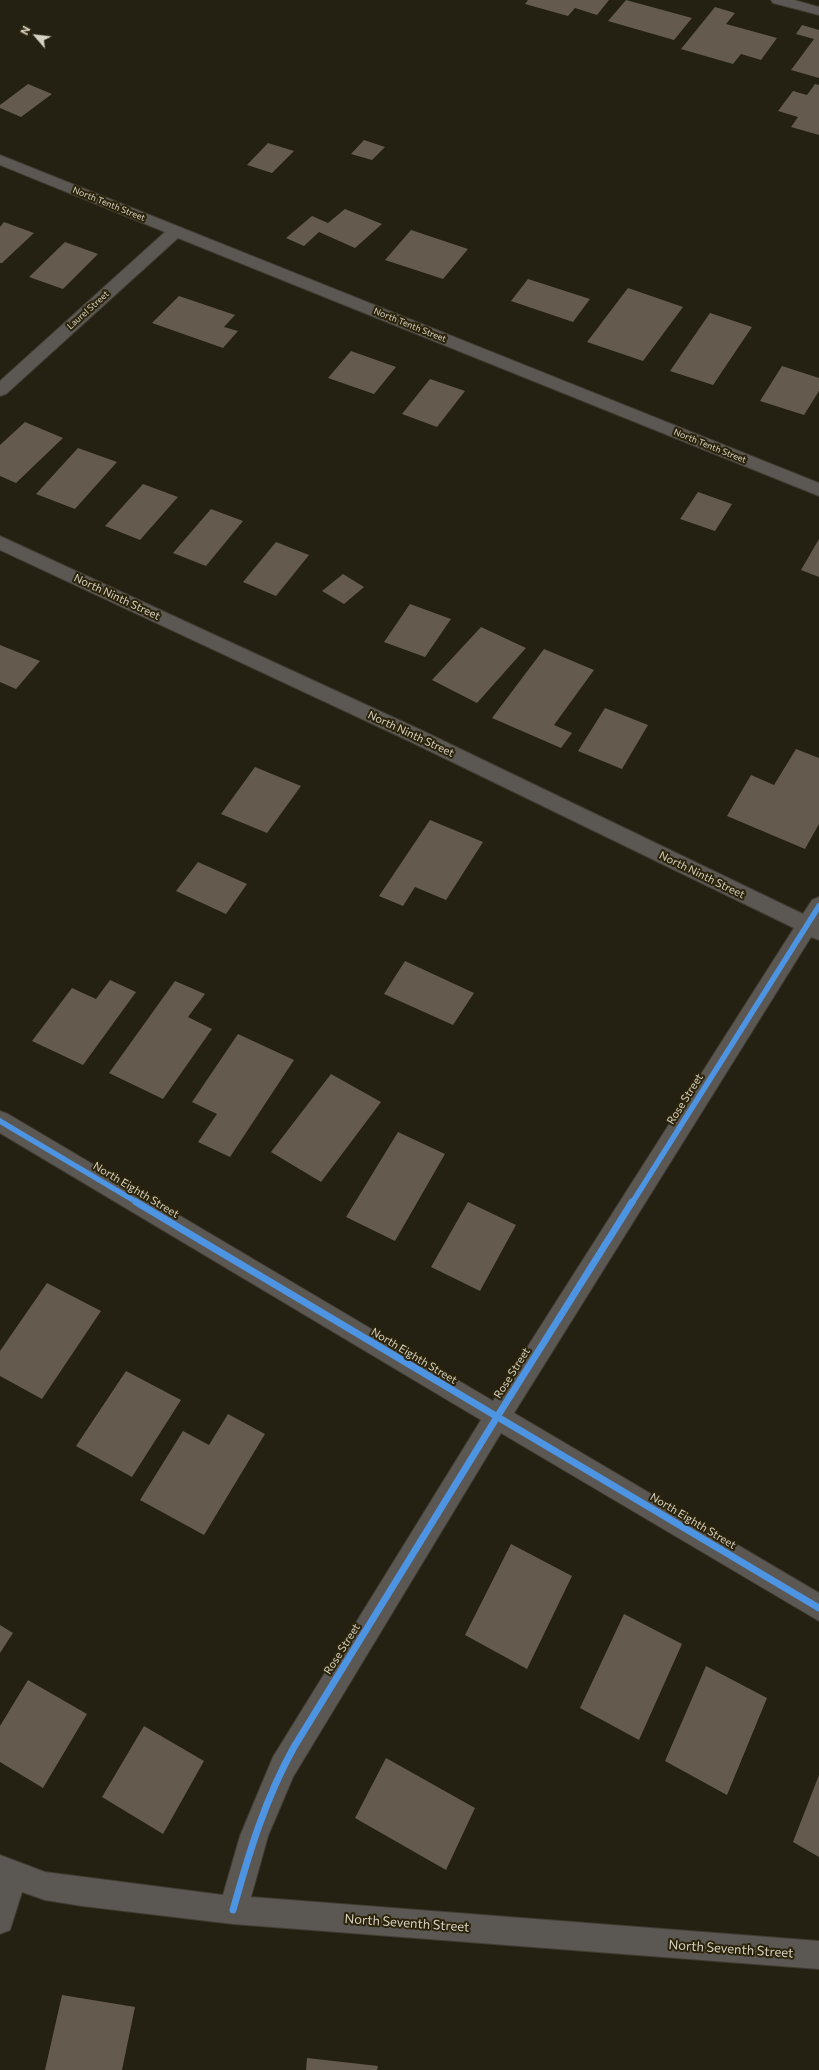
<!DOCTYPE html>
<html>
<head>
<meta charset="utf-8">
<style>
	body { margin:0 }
	#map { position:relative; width:819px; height:2070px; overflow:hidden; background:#242012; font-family:Commissioner,sans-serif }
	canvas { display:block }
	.north { position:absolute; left:16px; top:16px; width:40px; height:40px; -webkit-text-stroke:3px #2b240b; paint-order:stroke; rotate:298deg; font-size:11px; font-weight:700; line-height:16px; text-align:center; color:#d6d1c3 }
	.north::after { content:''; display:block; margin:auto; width:14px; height:18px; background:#d6d1c3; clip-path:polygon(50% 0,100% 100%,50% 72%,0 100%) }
</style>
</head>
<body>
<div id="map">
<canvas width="819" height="2070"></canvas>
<div class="north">N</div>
</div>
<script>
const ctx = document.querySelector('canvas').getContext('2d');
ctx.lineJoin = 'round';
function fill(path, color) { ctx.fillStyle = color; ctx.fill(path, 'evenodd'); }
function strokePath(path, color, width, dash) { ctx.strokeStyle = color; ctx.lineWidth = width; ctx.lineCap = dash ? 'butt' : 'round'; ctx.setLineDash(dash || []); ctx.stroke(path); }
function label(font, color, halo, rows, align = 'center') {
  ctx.font = font + ' Commissioner,sans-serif'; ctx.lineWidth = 4; ctx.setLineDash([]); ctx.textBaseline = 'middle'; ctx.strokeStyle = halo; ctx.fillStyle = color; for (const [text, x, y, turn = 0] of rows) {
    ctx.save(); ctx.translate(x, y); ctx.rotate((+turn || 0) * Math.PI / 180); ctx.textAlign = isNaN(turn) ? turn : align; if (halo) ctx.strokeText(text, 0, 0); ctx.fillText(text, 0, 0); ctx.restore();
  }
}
fill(new Path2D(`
	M528,0h81l-12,15 -22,-7 -7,8 -43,-12z
	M626,0l66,18 -18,22 -66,-19z
	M715,7l20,6 -9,11 51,14 -16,22 -20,-6 -8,10 -52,-15z
	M802,25l17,5v48l-28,-8 23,-31 -18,-5z
	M28,84l24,10 -31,23 -21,-9v-3z
	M815,84l4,1v50l-28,-8 7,-10 -20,-6 15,-20 14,4z
	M364,140l21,7 -13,13 -21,-6z
	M268,143l26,8 -22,22 -25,-8z
	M345,209l37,15 -27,24 -36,-16 -15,14 -18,-8 26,-22 16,7z
	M4,222l30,11 -32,30h-2v-36z
	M411,230l57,19 -25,30 -58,-19z
	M65,242l33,12 -35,35 -34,-12z
	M528,279l62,20 -17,23 -62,-21z
	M628,288l55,19 -40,54 -56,-19z
	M179,296l56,19 -11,12 14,4 -15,17 -71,-25z
	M710,313l42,14 -39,58 -43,-14z
	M351,351l45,16 -22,27 -46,-16z
	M782,366l37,12v13l-15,24 -44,-14z
	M430,379l35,12 -28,36 -35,-13z
	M25,422l38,16 -47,45 -16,-7v-31z
	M78,448l39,14 -42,47 -39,-15z
	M143,484l35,13 -38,43 -35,-14z
	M698,492l34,12 -17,27 -35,-12z
	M211,509l32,12 -37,45 -33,-13z
	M819,539v38l-18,-7z
	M276,542l33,13 -33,41 -33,-14z
	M343,574l21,13 -20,17 -22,-13z
	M410,604l41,15 -26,38 -41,-15z
	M481,627l45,21 -49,55 -45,-23z
	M0,645l40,16 -24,28 -16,-7z
	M544,649l50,21 -40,55 18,8 -11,15 -69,-30z
	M605,708l43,17 -26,44 -44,-18z
	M796,749l23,9v66l-14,25 -78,-33 24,-41 23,10z
	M255,767l46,19 -34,47 -46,-19z
	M430,820l53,22 -37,58 -31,-13 -12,19 -24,-10z
	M198,862l49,22 -21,30 -50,-23z
	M405,961l69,32 -21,32 -69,-31z
	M110,980l26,12 -53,73 -51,-24 40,-53 24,11z
	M175,981l30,13 -17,23 24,12 -49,70 -54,-26z
	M238,1034l56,26 -64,97 -32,-15 19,-28 -25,-12z
	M331,1074l50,28 -60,80 -50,-30z
	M398,1132l47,22 -50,87 -49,-24z
	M468,1202l48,23 -36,66 -49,-24z
	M47,1283l54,28 -59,88 -42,-23v-25z
	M126,1371l55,29 -49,77 -56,-31z
	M228,1414l37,20 -61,101 -64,-35 43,-69 26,14z
	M511,1544l61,32 -45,93 -62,-34z
	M624,1614l58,30 -43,96 -59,-32z
	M0,1625l13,8 -13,20z
	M706,1666l61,32 -40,97 -62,-34z
	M28,1680l59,34 -44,74 -43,-26v-36z
	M144,1726l60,35 -41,73 -61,-37z
	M386,1758l89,50 -29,62 -91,-52z
	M819,1775v82l-26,-15z
	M62,1995l73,12 -13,63h-77z
	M307,2058l71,8 -1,4h-71z`), '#645b4e');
const minor = new Path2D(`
	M771,0h23l25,7v8l-46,-12z
	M0,155l819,328v13l-641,-258 -172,156 -6,2v-15l165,-149 -165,-67z
	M0,536l423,195 380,183 9,-14 7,-3v43l-8,-3 -297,476 305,180v28l-318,-188 -208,344 -25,59 -17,61 568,44v28l-586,-45 -151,-18 -37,-6 -23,-8 -12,38 -10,4v-79l45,17 178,23 17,-59 33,-79 208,-337 -481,-287v-22l8,3 485,287 301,-473 -385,-187 -409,-191z`);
strokePath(minor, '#3f3b30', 2);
fill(minor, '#5b5753');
strokePath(new Path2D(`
	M0,1121l138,82
	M632,1203l187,-297`), '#4d94e3', 5.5);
strokePath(new Path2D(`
	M136,1202l683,406
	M233,1910c16,-57 32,-111 61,-163l203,-330 135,-215`), '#4d94e3', 7);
label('9px', '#d6d1c3', '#2b240b', [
	["North Tenth Street",109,204,22],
	["Laurel Street",88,310,-42],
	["North Tenth Street",410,325,22],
	["North Tenth Street",710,446,22]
]);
label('11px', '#d6d1c3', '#2b240b', [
	["North Ninth Street",117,597,25],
	["North Ninth Street",411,734,25],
	["North Ninth Street",702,875,26],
	["Rose Street",685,1099,-58],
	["North Eighth Street",136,1190,31],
	["North Eighth Street",414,1356,31],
	["Rose Street",512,1373,-58],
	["North Eighth Street",693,1521,31],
	["Rose Street",342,1649,-58]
]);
label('13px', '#d6d1c3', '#2b240b', [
	["North Seventh Street",407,1923,4],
	["North Seventh Street",731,1949,4]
]);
</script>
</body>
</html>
